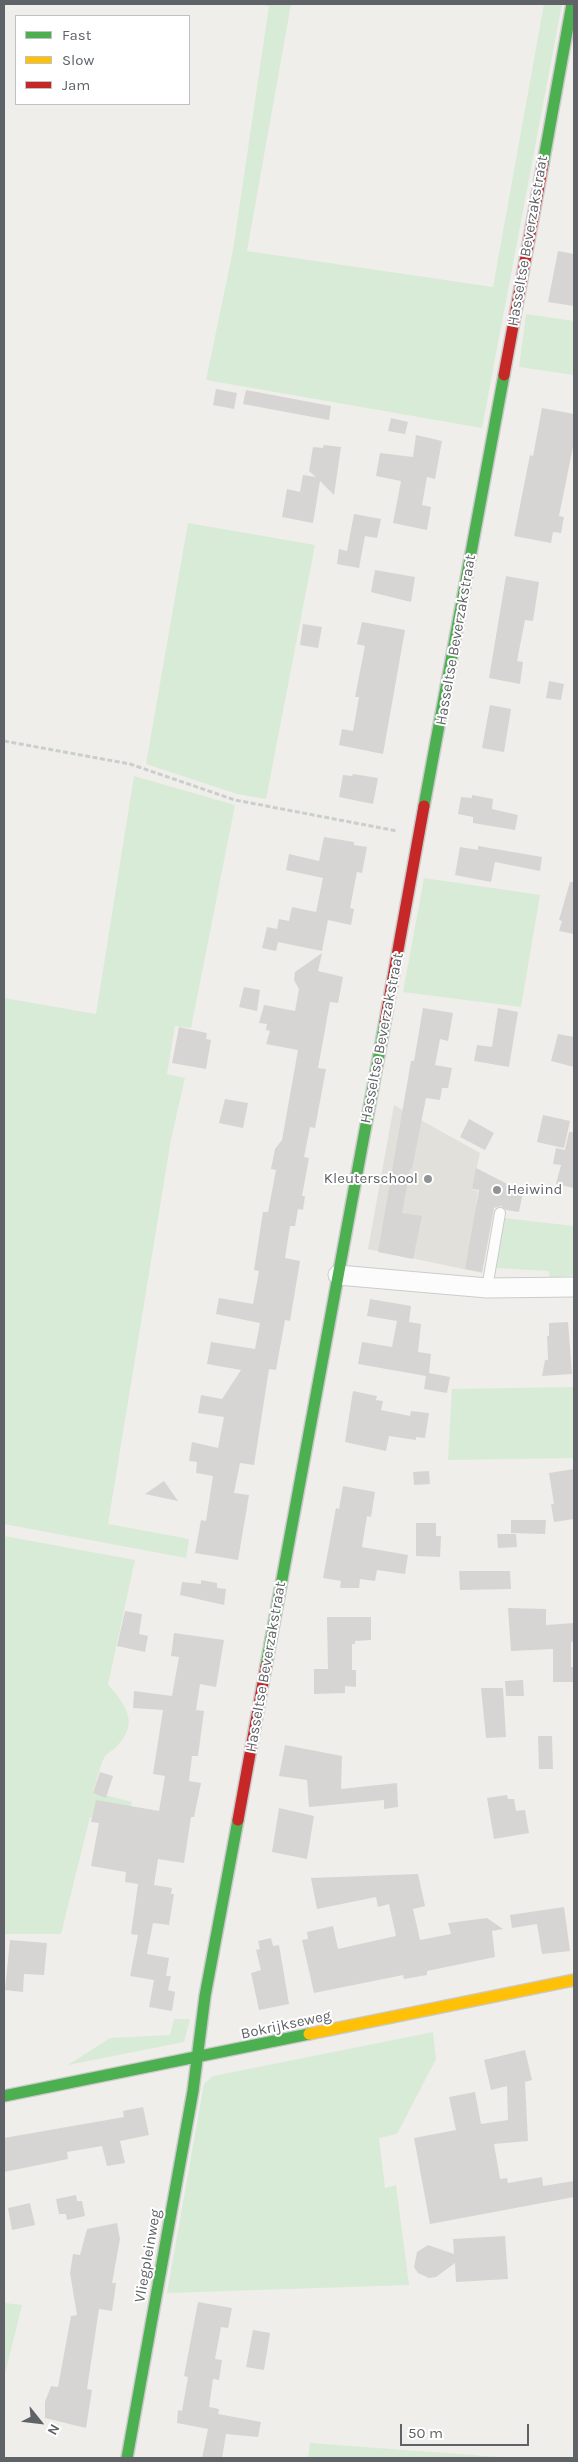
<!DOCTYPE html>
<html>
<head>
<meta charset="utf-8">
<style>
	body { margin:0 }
	#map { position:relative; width:578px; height:2462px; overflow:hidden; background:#efeeea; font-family:Karla,sans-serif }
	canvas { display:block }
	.frame { position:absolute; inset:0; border:5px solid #5f6368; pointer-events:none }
	.legend { position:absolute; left:15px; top:15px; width:175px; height:90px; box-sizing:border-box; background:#fff; border:1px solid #bfc1c3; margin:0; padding:6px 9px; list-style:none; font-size:15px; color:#5f6368 }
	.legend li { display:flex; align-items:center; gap:10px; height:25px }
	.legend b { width:25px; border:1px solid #bfc1c3 }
	.north { position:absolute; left:15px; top:2397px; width:50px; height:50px; -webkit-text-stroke:4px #fff; paint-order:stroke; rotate:119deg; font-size:14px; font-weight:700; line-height:20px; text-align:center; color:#5f6368 }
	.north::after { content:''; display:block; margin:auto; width:18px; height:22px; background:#5f6368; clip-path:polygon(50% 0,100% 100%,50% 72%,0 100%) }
	.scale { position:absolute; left:400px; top:2424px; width:129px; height:22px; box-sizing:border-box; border:2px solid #5f6368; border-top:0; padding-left:6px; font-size:15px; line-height:18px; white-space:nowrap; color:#5f6368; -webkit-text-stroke:4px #fff; paint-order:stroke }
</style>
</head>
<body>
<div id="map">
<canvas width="578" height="2462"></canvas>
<div class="frame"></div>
<ul class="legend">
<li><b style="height:6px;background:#4caf50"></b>Fast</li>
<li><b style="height:6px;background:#ffc107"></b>Slow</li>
<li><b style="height:6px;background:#c62828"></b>Jam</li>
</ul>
<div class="north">N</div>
<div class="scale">50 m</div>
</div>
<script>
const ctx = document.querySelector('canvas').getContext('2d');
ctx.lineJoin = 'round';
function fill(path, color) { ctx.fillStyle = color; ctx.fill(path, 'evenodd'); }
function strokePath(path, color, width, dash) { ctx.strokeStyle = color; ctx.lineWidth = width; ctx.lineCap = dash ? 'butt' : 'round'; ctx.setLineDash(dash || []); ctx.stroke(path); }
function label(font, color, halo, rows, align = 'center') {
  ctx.font = font + ' Karla,sans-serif'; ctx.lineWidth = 4; ctx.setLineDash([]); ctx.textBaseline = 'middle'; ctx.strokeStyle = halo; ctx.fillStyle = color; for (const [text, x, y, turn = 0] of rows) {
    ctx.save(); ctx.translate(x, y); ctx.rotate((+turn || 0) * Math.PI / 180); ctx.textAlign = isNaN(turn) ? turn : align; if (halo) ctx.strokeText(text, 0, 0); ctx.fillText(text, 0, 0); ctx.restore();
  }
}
fill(new Path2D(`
	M394,1105l86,48 -8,37 6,1 -2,15 18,4 -12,63 -114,-24z`), '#e2e0da');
fill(new Path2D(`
	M260,4h31l-44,247 246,36 51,-283h18l-80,424 -276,-48 27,-130 36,-244z
	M526,314l48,7v54l-55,-8z
	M188,523l127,22 -49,254 -29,-5 -91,-30z
	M134,776l101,29 -44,223 -16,-2 -8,48 18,4 -14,61 -63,385 81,15 -3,19 -182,-34v-526l92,16z
	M424,878l116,17 -19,112 -118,-15z
	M504,1218l70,8v49l-24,3 -1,-7 -54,-3z
	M574,1387v71l-126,2 4,-71z
	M4,1536l131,24 -27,124c16,20 32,37 10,61 -4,5 -11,8 -14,13 -5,10 -7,23 -11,34l39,10 -7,21 -35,-6 -29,117h-57z
	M174,2019h16l-6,23 -116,23 42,-27 60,-3z
	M433,2032l3,27 -39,75 -18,4 6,50 11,-3 13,100 -242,8 37,-209 9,-8z
	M4,2303l18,2 -18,73z
	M310,2443l189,14 -191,1z`), '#d8ebd6');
fill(new Path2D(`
	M558,251l16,3v52l-26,-4z
	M216,389l21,4 -3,16 -21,-4z
	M246,390l85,16 -2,14 -86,-16z
	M542,408l32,6v28l-15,74 5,1 -3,16 -8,-1 -2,11 -37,-7 16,-81 3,1z
	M391,418l17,4 -3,12 -17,-3z
	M416,435l26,6 -7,38 -8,-2 -5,28 9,2 -4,23 -34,-7 8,-42 -25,-5 4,-23 33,4z
	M324,445l17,2 -7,48 -14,-14 -7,42 -31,-6 5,-28 13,3 3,-17 13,2 -7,-6 4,-24 10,1z
	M354,514l27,5 -4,19 -12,-2 -6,32 -22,-4 2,-15 8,2z
	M375,570l40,7 -4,25 -40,-10z
	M506,576l33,6 -6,39 -8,-1 -8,41 6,1 -3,22 -31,-6z
	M362,622l43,8 -22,124 -44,-9 3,-16 11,2 6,-34h-4l10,-51 -8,-2z
	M303,624l19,3 -4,21 -18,-3z
	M549,681l15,3 -3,16 -15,-2z
	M490,705l21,4 -7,43 -22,-4z
	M353,774l25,4 -5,26 -34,-7 4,-22 9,1z
	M472,795l21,4 -1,10 26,6 -3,15 -42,-7v-6l-15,-3 3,-17 11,1z
	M324,837l30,5v3l13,2 -5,26 -5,-1 -7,36 4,1 -3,16 -23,-5 -6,31 -44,-9 -2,9 -14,-3 5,-21 10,2 2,-10 10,2 3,-14 24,5 7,-34 -37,-8 3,-16 30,7z
	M478,846l64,11 -2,14 -45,-9 -4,20 -36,-7 5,-28 18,3z
	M570,882h4v52l-15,-3 3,-10 -3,-1z
	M322,953l-4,18 25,6 -5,26 -8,-1 -12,66 8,1 -11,59 -5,-1 -6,30 5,1 -7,38h3l-2,14 -5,-1 -3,17h-5l-5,32 15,3 -10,60 -5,-1 -9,50 -7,-1 -15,96 -14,-2 -6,30 15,2 -11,65 -43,-7 6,-33 5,1 7,-45 -17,-3 1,-11 -8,-1 3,-19 26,6 6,-31 -26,-4 3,-18 21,4 19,-29 -34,-6 4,-22 44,7 5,-26 -44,-9 3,-16 34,6 6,-33 -5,-1 9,-58h5l8,-42 -5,-1 4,-20 7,-9 16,-90 -32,-6 4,-13 -4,-1 1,-6 -8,-1 5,-18 31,6 4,-22 -5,-9 1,-8z
	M244,987l16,3 -3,21 -18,-4z
	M423,1008l30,5 -5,28 -8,-2 -5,26 17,3 -4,20h-6l-2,12 -14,-2 -14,71h-2l-8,44 20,3 -9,43 -35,-7 33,-191h3z
	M498,1008l20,4 -9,55 -35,-6 3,-16 15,2z
	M179,1027l28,6 -1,6 5,1 -5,29 -34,-6z
	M558,1034l16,3v30l-23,-6z
	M225,1099l23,4 -5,25 -24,-5z
	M543,1115l27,6 -6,27 -27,-6z
	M469,1119l25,14 -9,17 -25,-13z
	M569,1132h5v56l-18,-4 5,-19 -8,-1 3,-16 9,2z
	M476,1168l47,24 -4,20 -13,-2 -5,-4 -7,2 -12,64 -17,-3 14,-79 -7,-1z
	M370,1299l41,7 -2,16 12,2 -3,28 13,2 -2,19 21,4 -3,16 -23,-4 2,-13 -68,-12 4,-22 30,5 5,-26 -30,-5z
	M568,1322l4,52 -30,2 3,-16h3l-1,-24h2v-13z
	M353,1391l24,5 -1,4 7,1 -2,9 29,6 1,-5 18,2 -4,25 -9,-1v3l-27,-4 -3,15 -41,-9z
	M574,1469v50l-20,3 -3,-18h3l-5,-31z
	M429,1471l1,13 -16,1 -1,-13z
	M164,1481l14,20 -33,-7z
	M343,1486l32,6 -4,25 -4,-1 -5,31 46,8 -3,19 -28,-4 -2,11 -15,-2 -1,9h-19l1,-7 -18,-3 13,-70 3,1z
	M511,1520h35l-1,14 -34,-1z
	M416,1523h20v13h5l-1,21 -24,-1z
	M497,1534h19l1,13 -19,1z
	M459,1571h51l1,18 -51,1z
	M201,1580l16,3v5l9,1 -2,16 -44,-10 2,-13 19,2z
	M508,1608l38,1v16l28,-2v18l-3,1v25h3v15h-21v-33l-42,2z
	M125,1611l17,3 -3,20 9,2 -3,16 -28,-6z
	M327,1617h44v23l-16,1v3h-3v26h4v17l-11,-1v7l-31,1v-25h14z
	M174,1633l50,7 -8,47 -16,-3 -4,26 8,1 -6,45h-6l-3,25 12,2 -7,34h-3l-7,46 -26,-4 -4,26 18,3 -1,6h3l-5,31 -16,-2 -6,31 22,4 -3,18h5l-3,14 7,2 -3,19 -23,-4 5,-27 -24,-4 8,-41 -7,-1 7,-50 -13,-2 1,-10 -35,-6 8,-43 -8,-1 5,-22 63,11 6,-35 -12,-2 10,-64 -30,-2 1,-17 38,5 7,-39 -8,-1z
	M523,1680l1,16h-18l-1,-15z
	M481,1688h22l3,49 -20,1z
	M538,1736h14l1,33h-14z
	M285,1745l57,11 -1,33 56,-6 1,24 -14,2v-9l-75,7 -2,-27 -28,-4z
	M100,1772l13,4 -7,22 -13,-5z
	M507,1795l1,4h6l2,12 9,-1 4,23 -35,6 -7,-41z
	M279,1808l35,8 -7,43 -35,-7z
	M418,1874l7,32 -12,3 7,31 31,-6 -3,-11 39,-5 16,11 -11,2 3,26 -68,14v4l-23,4 -1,-4 -89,18 -12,-53 6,-1 -1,-7 26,-6 5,23 58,-13 -7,-32 -11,3 -2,-10 -59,12 -6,-31z
	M564,1907l6,44 -28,3 -5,-30 -25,4 -2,-13z
	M271,1938l2,8 6,-1 10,59 -30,6 -8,-37 10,-3 -5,-20 4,-1 -2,-8z
	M10,1940l37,3 -3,32 -20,-1 -1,18 -18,-2z
	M525,2050l7,30 -7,2 3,59 -34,3 6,35 7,-1 1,5 34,-6 1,9 31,-5v16l-144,27 -16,-86 42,-8 -7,-33 26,-5 6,32 27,-4 -1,-34 -16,4 -7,-30z
	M143,2107l6,28 -29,6 5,22 -18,3 -5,-20 -35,6 1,7 -64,13v-34l120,-21 -1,-6z
	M76,2195l1,6h5l3,15 -18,4 -1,-6h-7l-3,-15z
	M30,2203l5,22 -23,5 -4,-22z
	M117,2223l3,16 -8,44h4l-2,15 -2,13 -13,-2 -12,80 5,1 -6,38 -41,-10v-16l6,-16 7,1 13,-71 6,-1 -7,-42 3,-19 7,1 7,-26z
	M505,2236l3,43 -52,3 -1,-19 -19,14 -7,1 -11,-5 -4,-6 3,-15 11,-7 26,9 -1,-15z
	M198,2302l34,6 -4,20 -7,-1 -6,32 7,1 -3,20 -6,-1 -4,28 10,2 -1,5 43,8 -3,15 -32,-3 -4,24h-20l6,-29 -31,-6 1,-13 4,1 6,-34 -4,-1z
	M253,2330l17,3 -6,37 -18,-3z`), '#d6d5d3');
const lane = new Path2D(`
	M487,1288l13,-75`);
const street = new Path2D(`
	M338,1275l149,13 87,-1`);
const fast = new Path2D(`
	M543,164l29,-160
	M424,806l80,-431
	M266,1666l119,-644
	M4,2096l305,-62
	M127,2458l66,-367 12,-95 33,-176`);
const slow = new Path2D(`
	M309,2034l265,-54`);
const jam = new Path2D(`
	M504,375l39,-211
	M385,1022l39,-216
	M238,1820l28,-154`);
strokePath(lane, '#cbcccc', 12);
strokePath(street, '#cbcccc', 21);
strokePath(fast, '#cacacb', 14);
strokePath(slow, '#cacacb', 14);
strokePath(jam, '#cacacb', 14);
strokePath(new Path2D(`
	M4,741l126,23 105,36 162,31`), '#cacfcc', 3, [5, 2.5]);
strokePath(lane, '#fdfcfc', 10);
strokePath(street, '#fdfcfc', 19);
strokePath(fast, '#4caf50', 11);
strokePath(slow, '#ffc107', 11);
strokePath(jam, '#c62828', 11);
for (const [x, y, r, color] of [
	[428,1179,5,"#919496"],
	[497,1190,5,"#919496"]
]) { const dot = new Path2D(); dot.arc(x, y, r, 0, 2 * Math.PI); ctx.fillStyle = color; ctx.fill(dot); strokePath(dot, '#fff', 2); }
label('15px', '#5f6368', '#fff', [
	["Hasseltse Beverzakstraat",528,241,-80],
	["Hasseltse Beverzakstraat",456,640,-80],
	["Hasseltse Beverzakstraat",382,1038,-79],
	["Hasseltse Beverzakstraat",266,1667,-80],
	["Bokrijkseweg",286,2025,-12],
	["Vliegpleinweg",148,2256,-80]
]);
label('15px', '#5f6368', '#fff', [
	["Kleuterschool",418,1179],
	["Heiwind",507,1190,"left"]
], 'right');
</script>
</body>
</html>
